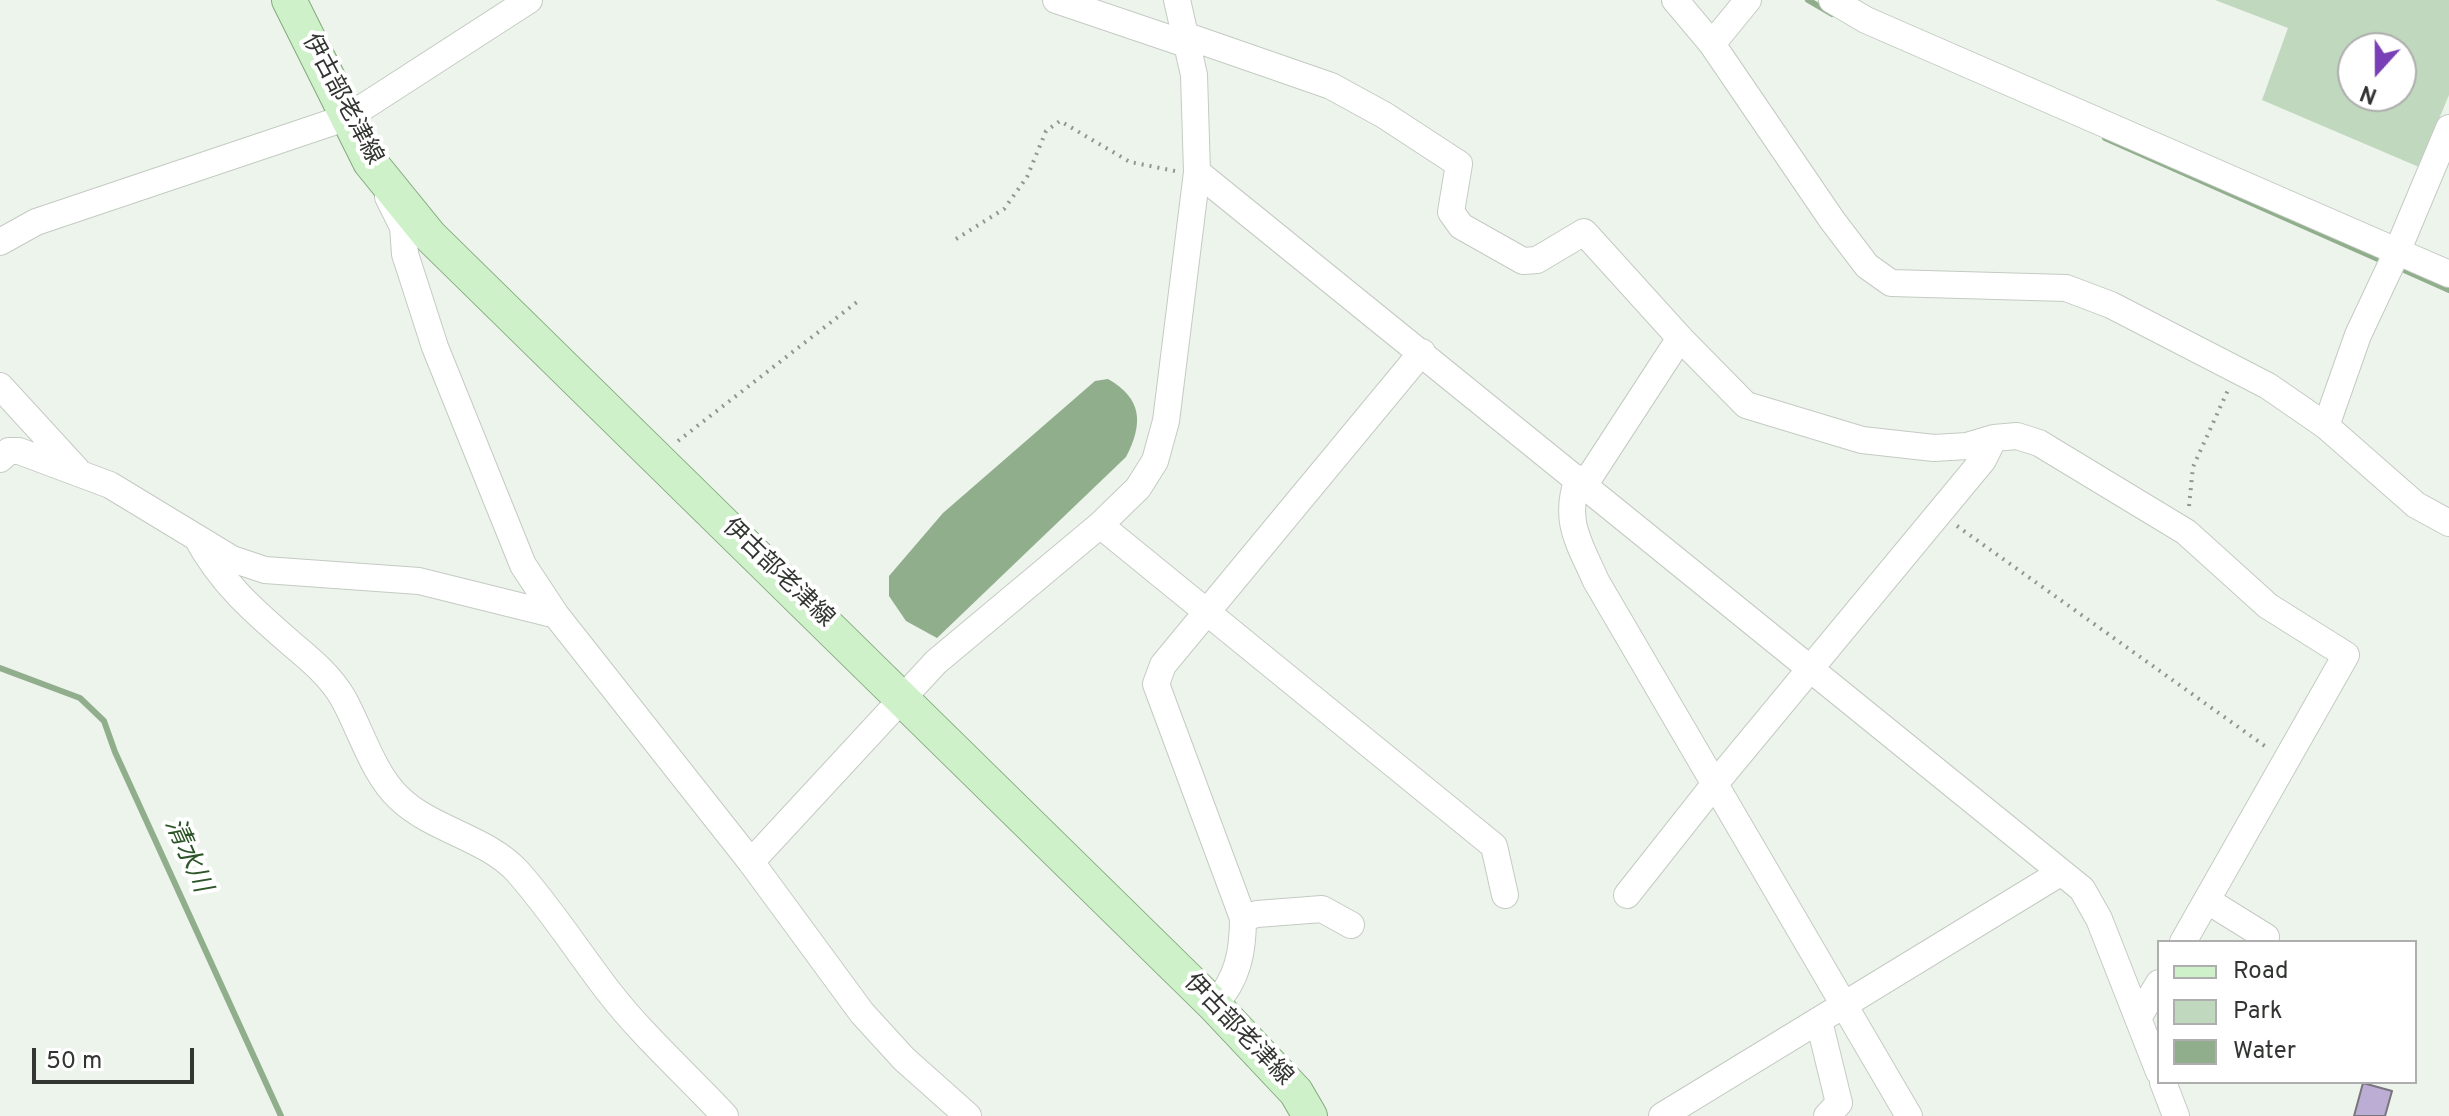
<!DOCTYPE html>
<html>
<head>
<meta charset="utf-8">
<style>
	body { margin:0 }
	#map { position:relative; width:2449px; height:1116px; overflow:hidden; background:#ecf4eb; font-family:Overpass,sans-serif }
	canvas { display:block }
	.legend { position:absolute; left:2157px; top:940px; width:260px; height:144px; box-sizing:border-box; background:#fff; border:2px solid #adaead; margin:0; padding:10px 14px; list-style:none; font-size:24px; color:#323531 }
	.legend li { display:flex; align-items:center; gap:16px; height:40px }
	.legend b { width:40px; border:2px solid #adaead }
	.north { position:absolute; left:2337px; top:32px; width:80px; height:80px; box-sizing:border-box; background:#fff; border:2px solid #adaead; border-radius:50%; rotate:201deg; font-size:22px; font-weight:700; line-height:32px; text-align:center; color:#323531 }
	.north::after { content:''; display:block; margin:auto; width:28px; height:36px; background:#793fb6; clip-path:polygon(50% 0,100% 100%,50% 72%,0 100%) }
	.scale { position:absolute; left:32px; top:1048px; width:162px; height:36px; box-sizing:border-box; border:4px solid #323531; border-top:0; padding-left:10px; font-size:24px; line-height:28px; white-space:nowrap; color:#323531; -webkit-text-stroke:6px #fff; paint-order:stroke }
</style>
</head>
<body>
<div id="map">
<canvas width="2449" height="1116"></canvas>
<ul class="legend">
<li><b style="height:10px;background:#cef1c9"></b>Road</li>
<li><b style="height:22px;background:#c0d8bd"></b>Park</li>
<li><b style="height:22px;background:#90ae8c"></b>Water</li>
</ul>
<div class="north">N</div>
<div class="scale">50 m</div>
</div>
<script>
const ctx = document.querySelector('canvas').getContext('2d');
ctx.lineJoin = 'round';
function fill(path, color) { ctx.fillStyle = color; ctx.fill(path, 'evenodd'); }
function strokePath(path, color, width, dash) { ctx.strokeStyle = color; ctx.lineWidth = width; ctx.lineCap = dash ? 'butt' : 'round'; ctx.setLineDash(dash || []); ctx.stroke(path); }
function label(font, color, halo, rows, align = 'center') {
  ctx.font = font + ' Overpass,"Noto Sans JP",sans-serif'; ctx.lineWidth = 8; ctx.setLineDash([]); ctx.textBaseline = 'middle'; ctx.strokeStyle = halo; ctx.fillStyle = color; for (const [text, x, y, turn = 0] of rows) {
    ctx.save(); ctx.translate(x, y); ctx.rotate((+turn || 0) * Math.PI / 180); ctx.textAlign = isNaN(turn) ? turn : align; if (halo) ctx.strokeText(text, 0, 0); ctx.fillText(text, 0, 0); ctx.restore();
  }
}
fill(new Path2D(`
	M2215,0h234v95l-30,72 -157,-67 26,-72zM2353,48h48v48h-48z`), '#c0d8bd');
fill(new Path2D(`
	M1108,379c35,20 35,45 18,78l-189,181 -31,-17 -17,-25v-20l54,-63 152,-132z`), '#90ae8c');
strokePath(new Path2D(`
	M1808,0l24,14
	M2105,138l273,121
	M2402,269l47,21
	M0,668l80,30 24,23 11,31 166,364`), '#90ae8c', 6);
const building = new Path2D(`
	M2363,1083l29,8 -7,25h-31z`);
fill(building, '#bcadd5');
strokePath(building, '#78757e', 2);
const minor = new Path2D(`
	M1056,0l130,44
	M1675,0l37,44 120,176 35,46 24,17 175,5 45,17 157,81 58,40 90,79 33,18
	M1832,0l34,20 583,254
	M1184,35l147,51 53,29 75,49 -8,48 10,14 62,35 14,-1 47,-28 96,106 66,67 116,35 72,8 33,-2 27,-8 23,-2 22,7 147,89 82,74 78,49 -163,287
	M1712,44l36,-44
	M1197,172l885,717 17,30 60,153
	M388,197l15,30 2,27 30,93 88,218 33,50 195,247 111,151 42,46 64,57
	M0,242l36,-20 312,-105 181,-117
	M0,386l77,84
	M2326,426l32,-91 39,-83 52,-124
	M0,459l9,-8h10l91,34 122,74 33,11 154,11 137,34
	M1578,478c-15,44 1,64 18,103l313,535
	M1585,484l95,-146
	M1100,525l394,321 11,49
	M197,538c25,46 58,74 96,107 19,16 38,32 50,53 17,30 30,76 56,100 33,32 86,39 118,73 34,38 61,81 92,121 34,44 78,83 116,124
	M751,862l185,-200 164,-137 38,-37 17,-27 11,-40 31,-249 -3,-97 -17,-75
	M1627,895l87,-110 269,-325 11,-22
	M2208,901l58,36
	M1243,918l14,-4 65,-5 29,16
	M1214,1005c24,-26 29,-53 29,-87l-87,-234 7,-19 259,-313
	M2138,1018l21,-35
	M1819,1021l20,82 -12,13
	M2163,1082l13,34
	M1662,1116l398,-243`);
const major = new Path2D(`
	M289,0l81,162 60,74 784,769 82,87 14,24`);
strokePath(minor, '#c4cbc3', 28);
strokePath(major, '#83a97c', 36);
strokePath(new Path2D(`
	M956,239l48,-30 23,-32 19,-46 14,-10 70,41 45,9
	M678,441l179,-139
	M2189,506l4,-39 35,-77
	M1957,526l312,223`), '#919690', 4, [2, 6]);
strokePath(minor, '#fff', 26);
strokePath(major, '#cef1c9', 34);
label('24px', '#323531', '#fff', [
	["伊古部老津線",341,100,62],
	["伊古部老津線",777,574,44],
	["伊古部老津線",1237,1031,46]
]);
label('italic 26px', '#2c5627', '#fff', [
	["清水川",186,856,66]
]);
</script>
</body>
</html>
